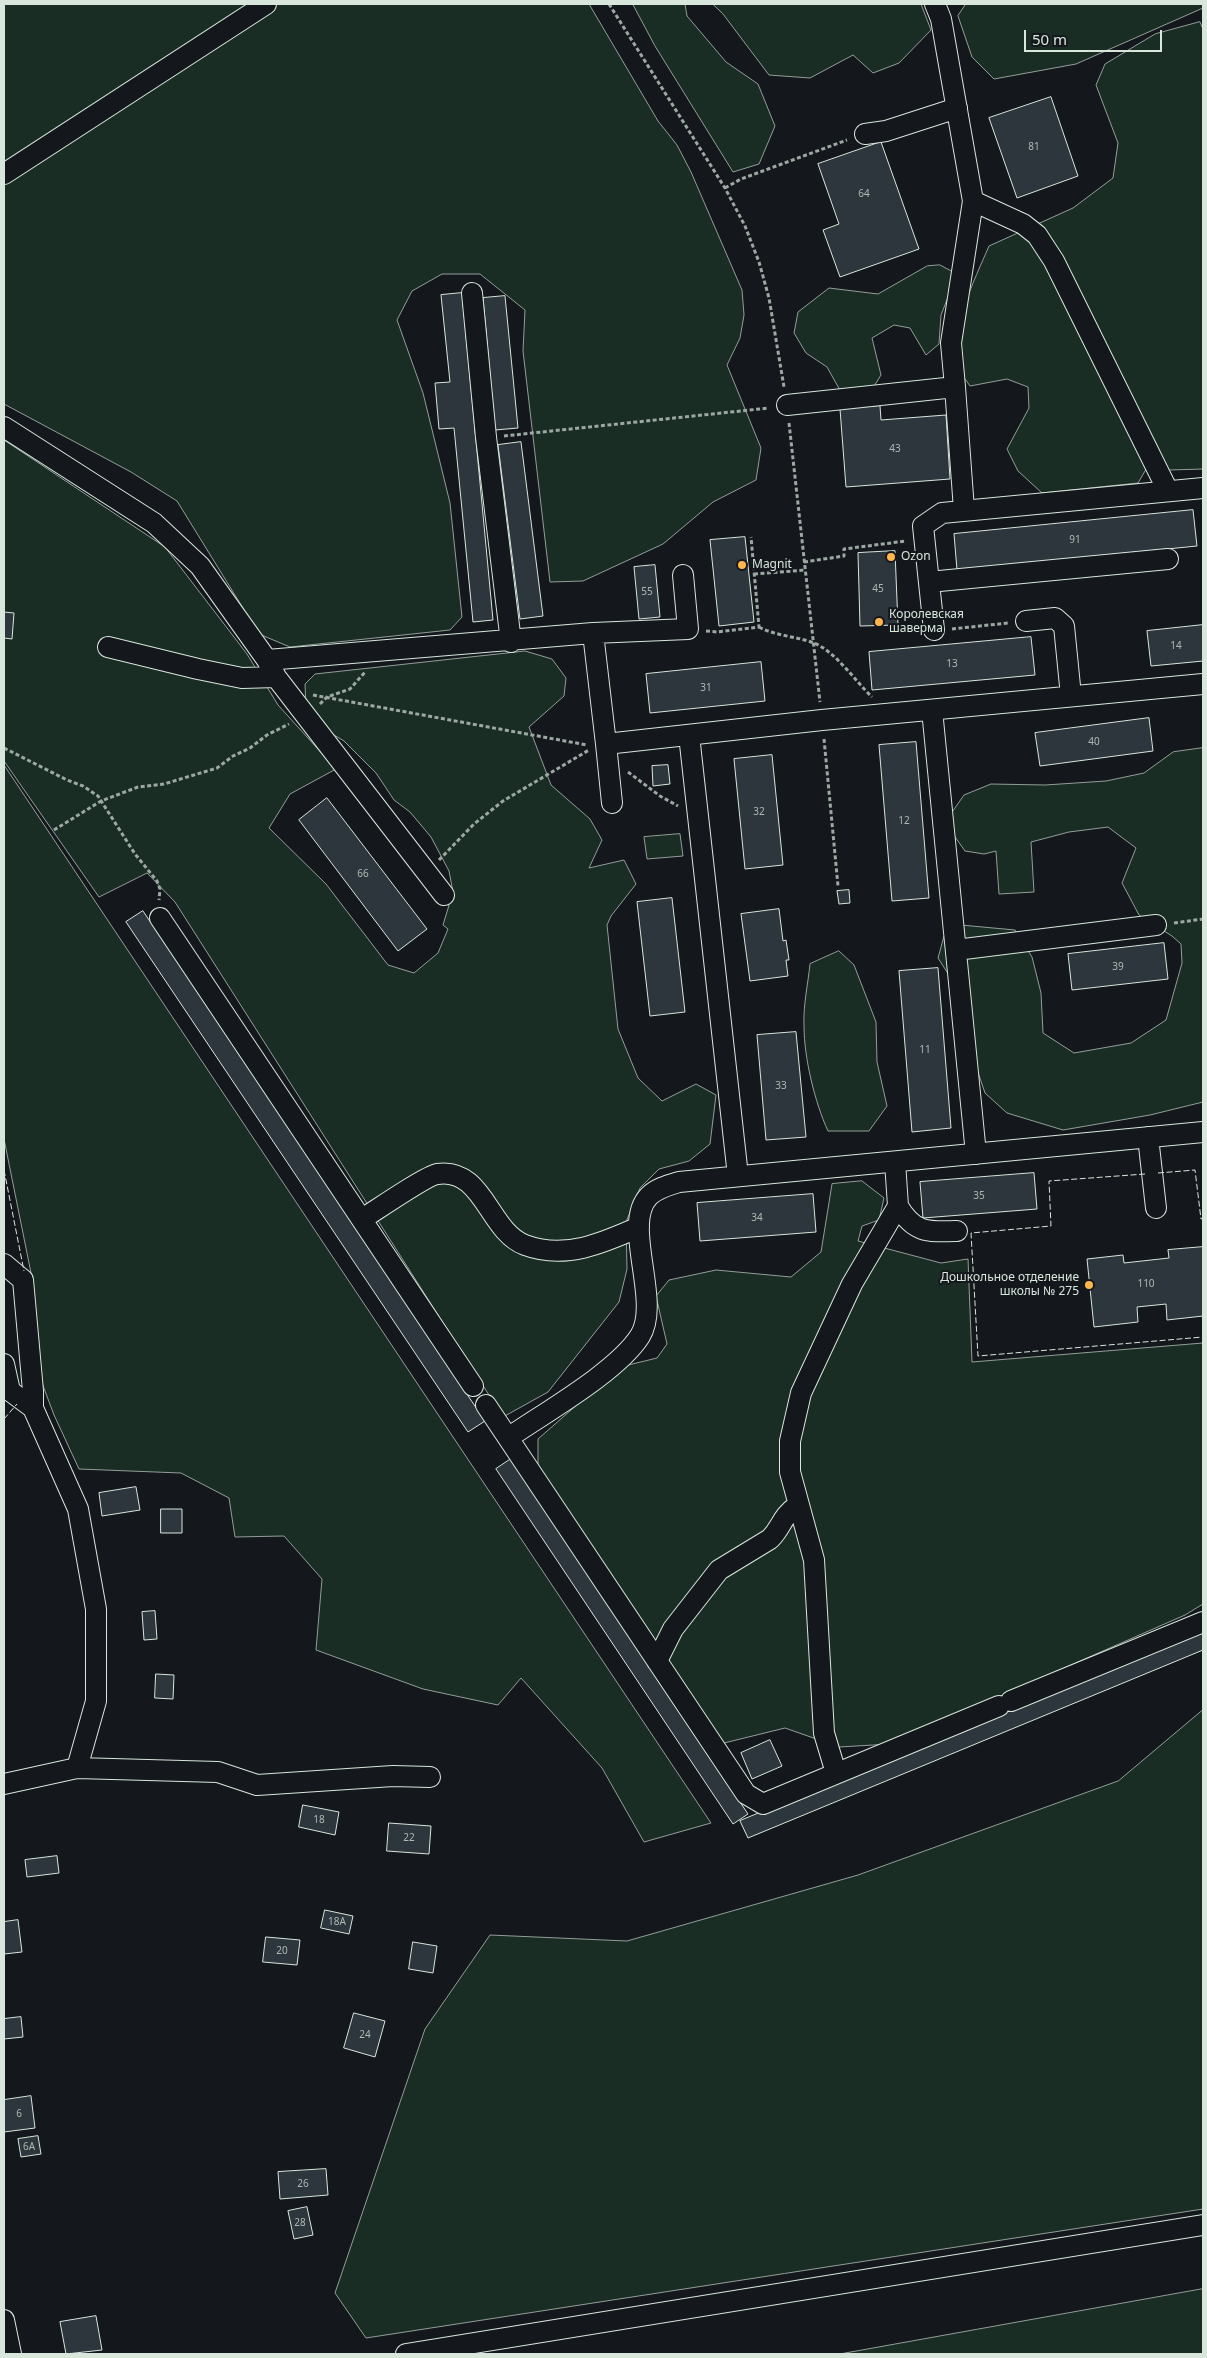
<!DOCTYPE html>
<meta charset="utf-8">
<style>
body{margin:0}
#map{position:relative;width:1207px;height:2358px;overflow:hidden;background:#14181c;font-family:"Noto Sans",sans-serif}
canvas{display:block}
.frame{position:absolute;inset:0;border:5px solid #d8e6dc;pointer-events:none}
.scale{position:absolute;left:1024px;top:30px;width:138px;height:22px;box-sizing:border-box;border:2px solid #d8e6dc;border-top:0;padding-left:6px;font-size:15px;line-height:18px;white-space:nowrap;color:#d8e6dc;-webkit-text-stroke:4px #14181c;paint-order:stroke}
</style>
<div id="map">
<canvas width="1207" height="2358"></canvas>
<div class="frame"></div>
<div class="scale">50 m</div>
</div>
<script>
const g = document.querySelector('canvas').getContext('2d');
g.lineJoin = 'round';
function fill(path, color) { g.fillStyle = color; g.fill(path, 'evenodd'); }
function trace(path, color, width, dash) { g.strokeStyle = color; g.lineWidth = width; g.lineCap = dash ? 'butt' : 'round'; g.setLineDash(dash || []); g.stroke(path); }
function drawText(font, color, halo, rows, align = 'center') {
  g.font = font + ' "Noto Sans",sans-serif'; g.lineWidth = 4; g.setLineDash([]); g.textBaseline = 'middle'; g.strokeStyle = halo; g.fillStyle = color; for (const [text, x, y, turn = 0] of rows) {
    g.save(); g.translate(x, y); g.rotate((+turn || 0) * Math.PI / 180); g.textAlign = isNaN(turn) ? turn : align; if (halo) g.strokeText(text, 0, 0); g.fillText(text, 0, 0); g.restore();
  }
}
const green = new Path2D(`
 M4,4H589L658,121L677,145L691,172L742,290L744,315L740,338L727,365L761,448L756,480L713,502L663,544L583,581L550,582L523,351L525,310L480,274H442L412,291L397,320L423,393L450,503L462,617L450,630L290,647L259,634L177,501L131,472L4,404Z
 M633,4H685L687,16L726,62L758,84L775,126L759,164L733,172L655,46Z
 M713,4H921L931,30L899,63L873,73L853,55L810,78L769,75L723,14Z
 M966,4H1203V8L1076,64L994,79L972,57L958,16Z
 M1200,22L1203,29V469L1169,470L1152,459L1138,483L1042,493L1018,471L1007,449L1029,408L1028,387L1007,379L970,386C967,381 961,375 959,369C949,330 974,281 989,246L1073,208L1113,178L1118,143L1096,85L1105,64L1155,34Z
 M940,265L957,274L941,315L939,344L926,355L910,328L894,325L872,338L881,375L871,391L841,392L827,367L806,353L794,333L798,312L829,288L878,294L927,266Z
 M4,440L165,547L247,654L278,705L336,769L290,794L269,828L326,884L388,965L414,973L438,953L448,929L443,925L453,892L449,871L431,837L410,812L394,800L376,773L344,741L324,729L306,707L305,684L315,674L525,651L552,659L566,678L564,696L529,727L551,785L590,819L602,840L589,868L624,860L636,884L611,916L607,925L618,1029L638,1078L662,1101L696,1084L716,1095L710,1144L689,1161L659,1169L640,1188L626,1222L627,1269L619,1302L548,1392L503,1417L175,902L147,873L99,897L4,761Z
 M1203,748V1102L1150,1115L1063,1130L1007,1113L985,1093L967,1040L956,986L938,958L944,936L961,925L1015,930L1032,957L1041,993L1043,1033L1074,1053L1131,1043L1166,1020L1182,963L1181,944L1172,936L1139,915L1122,883L1136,848L1108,827L1069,832L1031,842L1034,892L999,894L996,851L984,854L965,851L953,834L950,815L964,795L991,784L1045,785L1106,781L1144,773L1173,752Z
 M4,765L711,1823L644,1842L602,1768L521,1678L498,1705L423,1689L316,1650L322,1579L284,1536L235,1537L229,1498L181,1473L79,1469L54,1415L42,1383L32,1278L4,1139Z
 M680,834L683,856L647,859L644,837Z
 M839,951L854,965L876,1022L877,1062L887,1106L869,1131H828C815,1103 804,1058 804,1026C803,1006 808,984 810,964Z
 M862,1181L884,1198L879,1220L862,1226L858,1241L941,1263L968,1259L972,1362L1203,1343V1604L1185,1615L891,1744L839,1747L785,1728L720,1744L538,1472V1439L620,1367L657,1358L667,1344L656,1296L669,1280L716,1270L791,1277L821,1252L832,1184Z
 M1203,1710V2209L366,2338L335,2293L425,2029L490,1935L627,1941L858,1875L1118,1781Z
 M1203,2289V2354H840Z`);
const building = new Path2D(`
 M1051,97L1078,176L1017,198L989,118Z
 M881,142L919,249L840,277L823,230L839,224L818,164Z
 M462,293L493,620L473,622L454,428L439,429L435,383L450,382L441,295Z
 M505,296L518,428L495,430L483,298Z
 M880,406L881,420L946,415L950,479L846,487L840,409Z
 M521,442L543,616L520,619L498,445Z
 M1193,510L1197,546L957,570L954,534Z
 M745,537L754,622L719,626L710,540Z
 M895,551L898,625L860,626L858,553Z
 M655,565L660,617L639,619L634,567Z
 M4,612L14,613L12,639L4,638Z
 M1203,625V661L1151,666L1147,631Z
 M1031,637L1035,675L872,690L869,652Z
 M761,662L765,701L650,713L646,674Z
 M1149,718L1153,751L1040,766L1035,733Z
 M916,742L929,898L892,901L879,745Z
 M772,755L783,865L745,869L734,759Z
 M668,765L670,784L653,786L652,766Z
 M327,798L427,929L398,951L299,820Z
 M849,890L850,903L839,904L837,891Z
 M672,898L685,1012L650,1016L637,902Z
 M779,909L783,941L786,940L789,960H786L788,976L750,981L741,914Z
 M143,911L485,1421L468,1432L126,922Z
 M1164,943L1168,979L1072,990L1068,954Z
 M938,968L951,1128L912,1132L899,971Z
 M796,1032L806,1137L766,1140L757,1035Z
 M1034,1173L1037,1209L923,1218L920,1182Z
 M813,1194L816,1232L700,1241L697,1203Z
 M1203,1247V1316L1167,1320L1166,1304L1137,1307L1138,1322L1094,1327L1087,1259L1123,1255L1124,1263L1169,1258L1168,1250Z
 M511,1459L748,1814L733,1824L496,1469Z
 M136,1487L140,1510L102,1516L99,1493Z
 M161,1509H182V1533H161Z
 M155,1611L157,1639L144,1640L142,1612Z
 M1203,1630V1650L748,1838L740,1821Z
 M156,1674L174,1675L173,1699L155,1698Z
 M770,1740L782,1766L752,1779L741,1753Z
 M303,1805L339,1812L335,1835L299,1827Z
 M389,1823L431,1826L429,1854L387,1851Z
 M57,1856L59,1873L27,1877L25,1860Z
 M325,1910L353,1916L349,1934L321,1928Z
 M18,1920L22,1952L4,1954V1922Z
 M266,1937L300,1940L297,1965L263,1962Z
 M413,1942L437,1946L433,1973L409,1969Z
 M354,2013L385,2021L375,2057L344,2048Z
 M21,2017L23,2037L4,2039V2019Z
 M31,2096L35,2128L4,2132V2100Z
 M38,2136L41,2154L21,2157L18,2139Z
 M326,2169L328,2195L280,2199L278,2172Z
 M307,2207L313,2235L294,2239L288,2211Z
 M96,2316L102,2350L66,2354L60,2322Z`);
const path = new Path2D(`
 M609,4L725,188L745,226L759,262L769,298L784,387
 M725,188L741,179L847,140
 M789,423L820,702
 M504,436L769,408
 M804,562L844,556V549L906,541
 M754,574L805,570
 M759,627C776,636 794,636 811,642C834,649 855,681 872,697
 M952,629L1008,623
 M706,631L717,632L759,627L751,537
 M313,695L587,745
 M320,704L327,697L350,689L366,671
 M824,739L838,886
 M4,748L67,780L83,786L98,796L135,854L157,881L160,889L159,900
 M628,772L660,796L678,806
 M54,830L101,801L138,787L164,784L217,768L233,756L250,748L267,735L289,724
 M439,860L474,824L503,801L589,750
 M1174,923L1203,919`);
const minor = new Path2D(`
 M865,134L886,131L957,108
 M4,174L266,4
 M973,201L1023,224L1037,235L1054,261L1168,491
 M472,293L486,437L511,642
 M955,387L964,510
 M787,405L955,387L951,343L973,201L941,19L935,4
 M4,427L154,523L200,566L267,660L593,633L606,744L822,720L1203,684
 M929,582L1168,559
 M1026,621L1055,618L1064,626L1071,696
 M934,630L923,526L942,513L1203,488
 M593,633L688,629L683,575
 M108,647L198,669L242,678L276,677
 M267,660L276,677L444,895
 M932,710L976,1154
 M689,735L738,1176
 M606,744L612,803
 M160,918L473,1386
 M956,950L1156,925
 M1148,1137L1156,1208
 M898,1206C914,1233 927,1232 957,1231
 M362,1219C375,1211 426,1176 437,1174C484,1167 488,1231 525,1245C565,1260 603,1243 639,1227
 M4,1264L23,1280L33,1391V1408
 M4,1364L10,1391L33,1408L78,1509L96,1609V1701L77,1768
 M486,1405L746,1794L763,1804L999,1706
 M508,1438C544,1413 617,1372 640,1336C662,1301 621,1224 649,1196C657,1188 669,1185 679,1182L1203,1132
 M657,1661L673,1629L719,1570L770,1539C783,1526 780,1518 798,1505
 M1011,1701L1203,1622
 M836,1773L824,1733L814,1560L790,1472V1441L801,1393L852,1284L898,1206L895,1162
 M4,1784L77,1768L218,1772L257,1785L393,1776L430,1777
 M4,2320L11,2354
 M406,2354L1203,2225`);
const fence = new Path2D(`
 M4,1170L24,1271
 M1158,1173L1195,1170L1201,1219L1203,1218
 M1145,1174L1049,1181L1051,1226L971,1233L978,1356L1203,1337
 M4,1419L17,1404`);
const markers = [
 [891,557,5,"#ffb74d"],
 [742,565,5,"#ffb74d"],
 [879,622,5,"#ffb74d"],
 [1089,1285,5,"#ffb74d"]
];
const numberNames = [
 ["81",1034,147],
 ["64",864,194],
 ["43",895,449],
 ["91",1075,540],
 ["45",878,589],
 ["55",647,592],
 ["14",1176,646],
 ["13",952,664],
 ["31",706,688],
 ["40",1094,742],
 ["32",759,812],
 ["12",904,821],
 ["66",363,874],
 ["39",1118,967],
 ["11",925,1050],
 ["33",781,1086],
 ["35",979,1196],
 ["34",757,1218],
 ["110",1146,1284],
 ["18",319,1820],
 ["22",409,1838],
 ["18А",337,1922],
 ["20",282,1951],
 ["24",365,2035],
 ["6",19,2114],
 ["6А",29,2147],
 ["26",303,2184],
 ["28",300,2223]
];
const poiNames = [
 ["Ozon",901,557],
 ["Magnit",752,565],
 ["Королевская",889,615],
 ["шаверма",889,629],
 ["Дошкольное отделение",1079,1278,"right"],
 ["школы № 275",1079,1292,"right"]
];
fill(green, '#1a2d24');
trace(green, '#939e99', 1);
fill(building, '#2c363c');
trace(building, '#d8e6dc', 1);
trace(minor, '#d8e6dc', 22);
trace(path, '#9da8a2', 3, [4, 2.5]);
trace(minor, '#14181c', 20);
trace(fence, '#d8e6dc', 1, [6, 2.5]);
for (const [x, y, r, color] of markers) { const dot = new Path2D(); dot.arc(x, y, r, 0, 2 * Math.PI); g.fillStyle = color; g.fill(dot); trace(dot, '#14181c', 2); }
drawText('10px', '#adbab4', null, numberNames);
drawText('12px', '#d8e6dc', '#14181c', poiNames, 'left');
</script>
